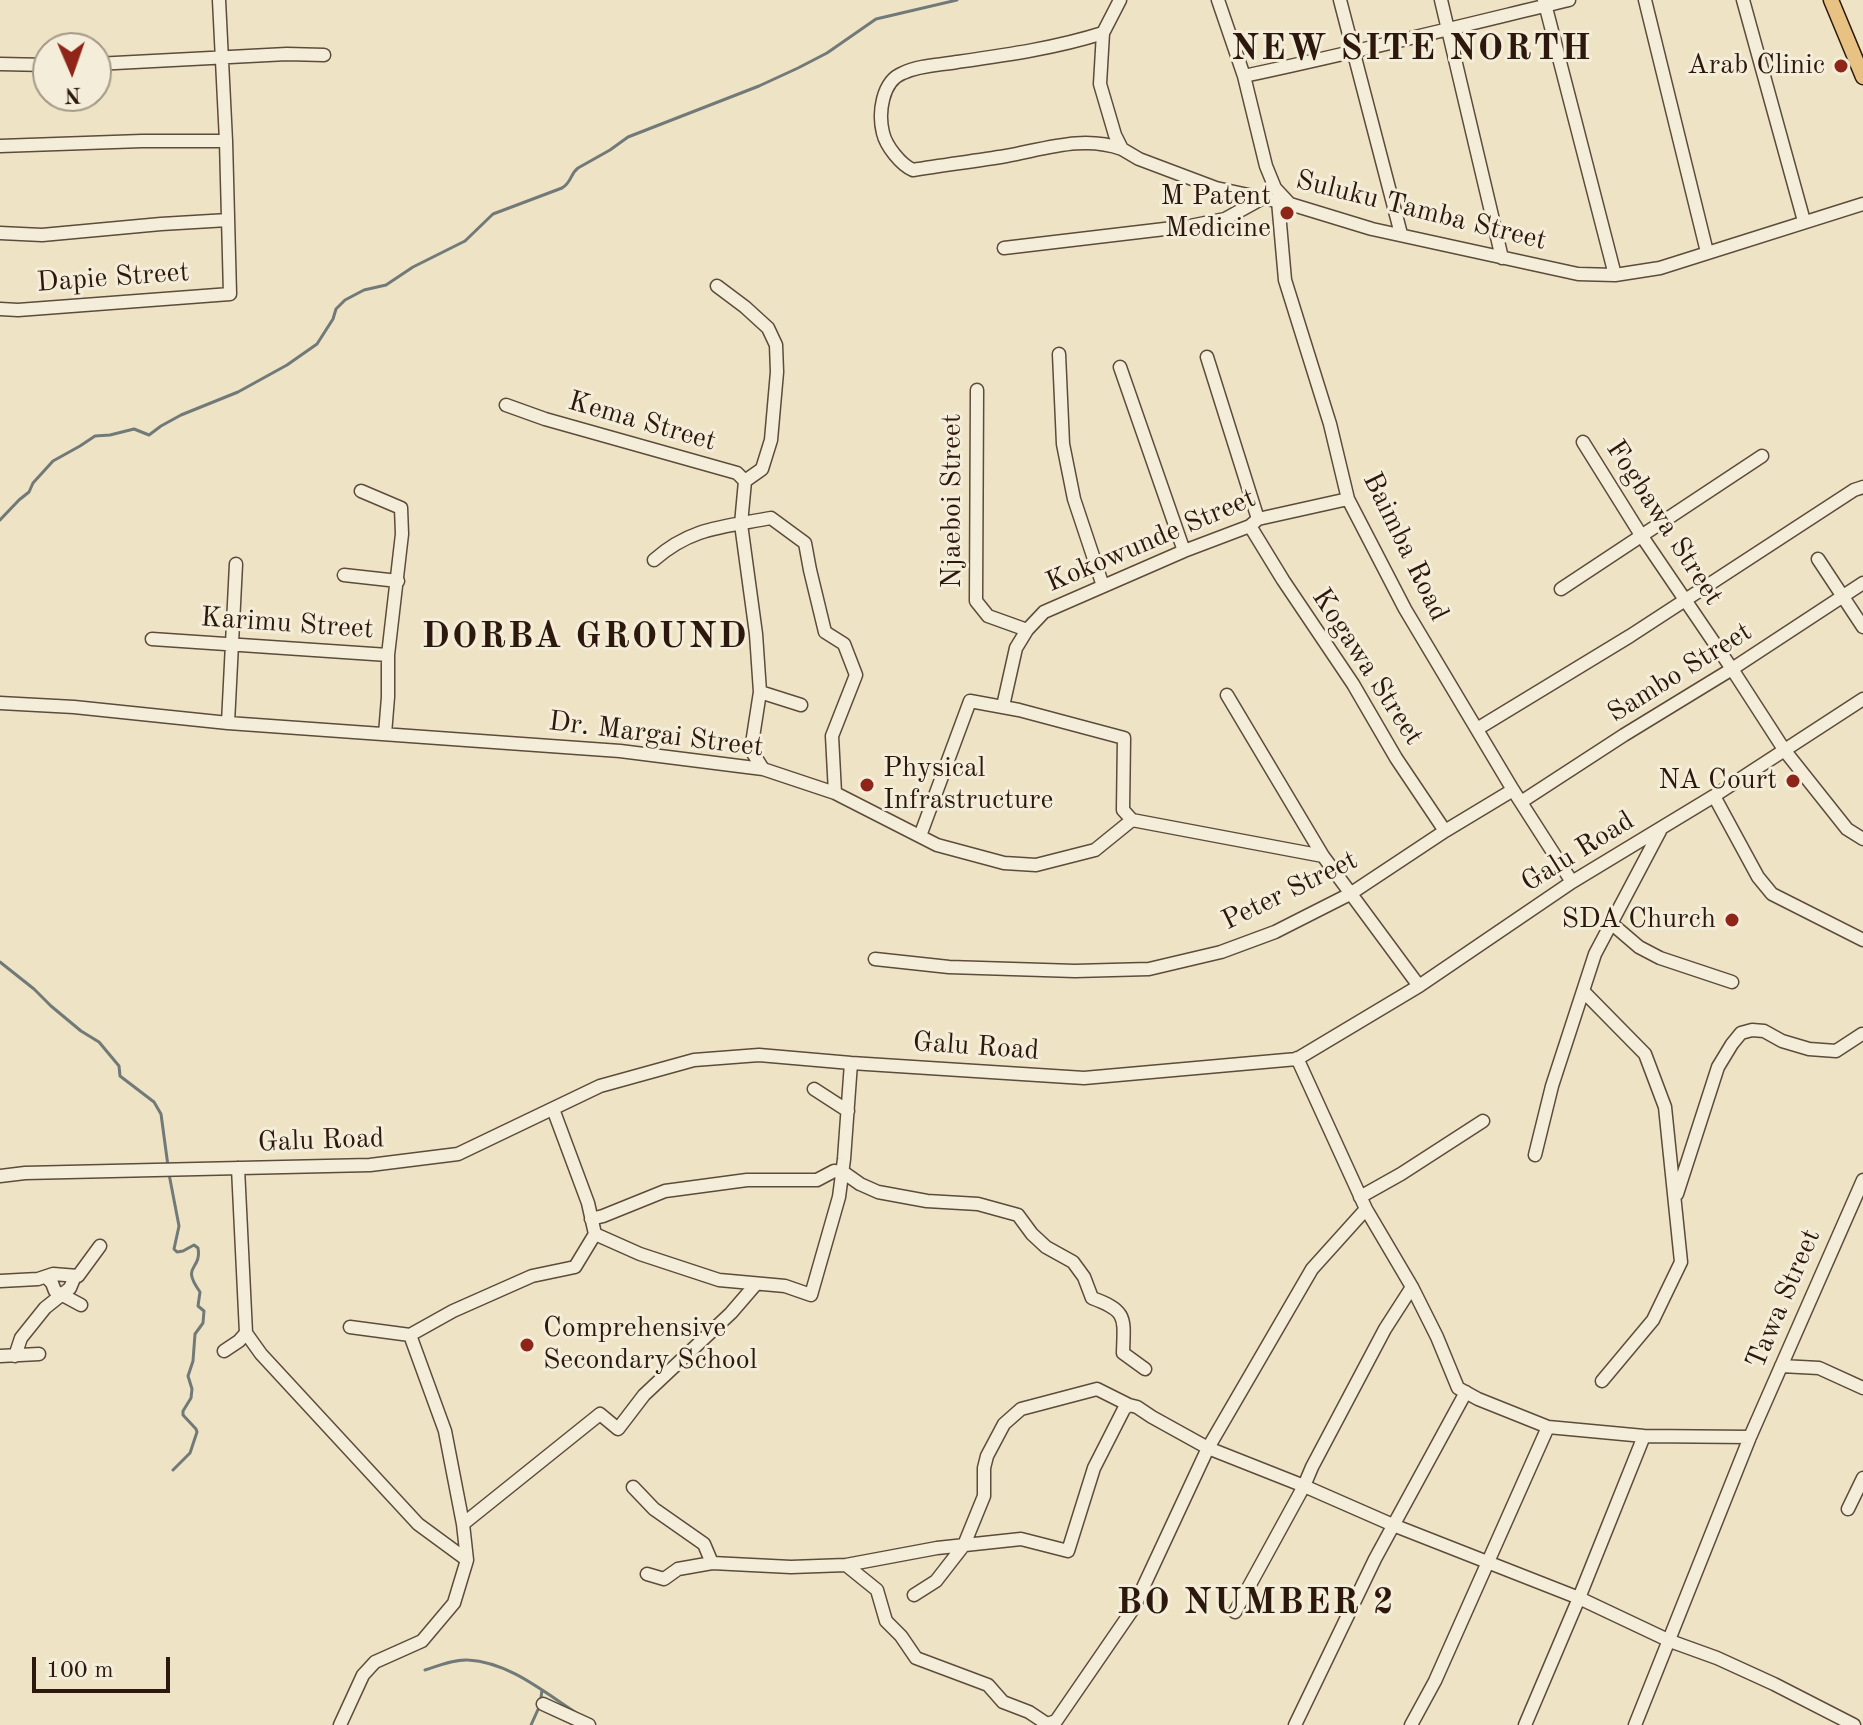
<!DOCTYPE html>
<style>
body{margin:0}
#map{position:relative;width:1863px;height:1725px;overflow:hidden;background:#eee4c5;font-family:"Old Standard TT",serif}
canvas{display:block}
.north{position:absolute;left:32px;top:32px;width:80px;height:80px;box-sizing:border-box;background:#f4edd9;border:2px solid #a49887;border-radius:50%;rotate:178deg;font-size:22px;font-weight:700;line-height:32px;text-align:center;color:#2d180d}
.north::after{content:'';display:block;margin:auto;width:28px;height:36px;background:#8f2418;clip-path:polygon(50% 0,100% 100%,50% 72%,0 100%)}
.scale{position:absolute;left:32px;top:1657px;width:138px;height:36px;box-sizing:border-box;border:4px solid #2d180d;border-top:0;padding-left:10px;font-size:24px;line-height:28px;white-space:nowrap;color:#2d180d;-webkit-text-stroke:6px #f4edd9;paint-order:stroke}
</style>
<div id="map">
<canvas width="1863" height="1725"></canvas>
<div class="north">N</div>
<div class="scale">100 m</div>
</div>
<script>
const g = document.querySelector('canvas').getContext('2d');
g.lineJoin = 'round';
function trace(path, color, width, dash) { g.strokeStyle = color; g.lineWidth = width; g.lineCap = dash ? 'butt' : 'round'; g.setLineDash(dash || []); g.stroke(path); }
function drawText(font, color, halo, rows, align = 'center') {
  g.font = font + ' "Old Standard TT",serif'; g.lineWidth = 6; g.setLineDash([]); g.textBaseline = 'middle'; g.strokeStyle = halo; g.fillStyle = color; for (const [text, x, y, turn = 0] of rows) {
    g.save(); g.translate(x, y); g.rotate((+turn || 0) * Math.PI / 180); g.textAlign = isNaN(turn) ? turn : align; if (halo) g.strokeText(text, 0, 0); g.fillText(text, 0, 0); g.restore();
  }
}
const stream = new Path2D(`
 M0,520L19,500L29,492L33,483L53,461L80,446L95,436L110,435L134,429L149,435L161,426L181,415L238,392L287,365L317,344L333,319L336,309L345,300L364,290L386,285L413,267L465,241L493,214L562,188C572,182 570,174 578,168L610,150L628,137L759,86L798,68L827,53L876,19L957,0
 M0,962L34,989L51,1006L81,1031L99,1042L119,1066L120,1076L154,1102L161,1114L168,1166
 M169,1174L179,1226L174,1249L177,1252L183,1251L194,1245L198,1248C202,1271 180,1264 200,1292L198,1306L204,1311L203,1323L195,1334L193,1361L188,1376L192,1389L191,1398L183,1411V1415L196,1429L197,1432L190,1453L173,1470
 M425,1670C438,1666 454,1659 468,1660C509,1662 545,1693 578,1714
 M531,1725L540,1705L542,1690`);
const minor = new Path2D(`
 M1120,0L1103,33L1100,84L1115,135L1122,149L1139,159L1216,188L1290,204L1372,229L1578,274L1615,275L1660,268L1863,204
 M1218,0L1244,76L1266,166L1275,188L1289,203
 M1340,0L1401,234
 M1441,0L1502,258
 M1544,0L1615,275
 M1645,0L1707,252
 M1743,0L1804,221
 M1103,33C1056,48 1006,55 957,62C940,65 920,65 903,73C882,81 878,113 883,133C886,146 901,165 913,170C944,165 975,161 1006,156C1045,149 1083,135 1122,149
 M0,64L48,65
 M96,64L287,54L324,55
 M1244,76C1353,53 1461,26 1569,0
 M0,146L142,141H226
 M1278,201L1285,280L1330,424L1348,499L1405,609L1513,790L1572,882
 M0,233L42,235L161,224L228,220
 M1004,248L1190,226L1225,219L1263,198
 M717,286L745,307L768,328L776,345L777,372L771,440L762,469L745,481
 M0,309L18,310L230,294L226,141L219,0
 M1059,354L1063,444L1074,499L1103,586
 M1207,357L1258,519
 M1120,367L1184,551
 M977,390L976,601L988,616L1027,630
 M506,405L545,419L737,473L745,481L741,524L756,634L760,692L801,705
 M1583,442L1641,535L1732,669L1785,751L1847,829L1863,839
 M361,491L401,508L402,534L388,655
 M1250,526L1283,580L1353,684L1396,758L1445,831
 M1818,559L1863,627
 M654,560C691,527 724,527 771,518L805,543L810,570L825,632L844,644L856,675L832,736L835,793
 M344,575L398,581
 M1561,589L1762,456
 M152,639L388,655V697L385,734
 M760,692L751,750L763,769
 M1227,695L1323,856L1419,986
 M0,703L74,707L228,723L620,751L763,769L835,793L937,845L1004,863L1036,865L1095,850L1132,820L1323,856
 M1003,706L1016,648L1027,630L1044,612L1184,551L1250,526L1258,519L1348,499
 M228,723L236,564
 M1477,729L1630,636L1854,490L1863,487
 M1714,796L1758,877L1772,894L1863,940
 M1521,802L1624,735L1732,669L1863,583
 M920,836L970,701L1019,710L1124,738L1123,810L1132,820
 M1611,923L1639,947L1660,958L1732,982
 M875,959L949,967L1075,971L1149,969L1221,952L1275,932L1350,894L1445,831L1513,790
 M1583,991L1645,1054L1665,1107L1681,1262L1653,1320L1602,1381
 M1297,1058L1366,1209L1412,1287L1437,1337L1458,1388L1478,1399L1548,1427L1644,1436L1750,1437
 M814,1089L848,1111
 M1535,1155L1552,1086L1595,954L1660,831
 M238,1168L246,1333L261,1354L418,1524L467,1560
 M0,1176L25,1173L370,1165L458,1154L600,1086L694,1060L759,1055L851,1063L1084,1078L1297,1059L1419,986L1572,882L1714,796L1863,699
 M1677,1194L1718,1067L1732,1044L1741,1033L1752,1030L1764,1031L1782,1041L1809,1049L1836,1051L1862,1034
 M1360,1197L1401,1174L1483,1121
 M1366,1209L1312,1269L1208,1448L1304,1486L1393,1525L1579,1598L1670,1641L1717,1658L1774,1684L1854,1725
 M591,1219L603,1216L665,1191L747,1180H817L834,1171L843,1172L860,1184L878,1192L927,1201L978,1204L1018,1215L1032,1234L1046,1247L1073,1262L1084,1277L1092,1298C1128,1311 1124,1318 1123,1353L1145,1369
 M595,1234L640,1254L719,1280L785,1286L811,1295L839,1197L844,1159L851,1063
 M46,1277L52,1283L55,1291L81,1305
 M0,1281L38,1279L53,1274L78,1276L100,1246
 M350,1327L410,1335
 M410,1335L453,1311L532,1276L575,1267L595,1234L588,1203L553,1109
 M224,1351L239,1341L246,1333
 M0,1356L39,1354
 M15,1356L21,1338L45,1308L70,1288L75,1276
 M1781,1366L1819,1368L1863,1388
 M633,1487L654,1509L704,1544L712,1563L791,1567L846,1565L937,1548L1021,1539L1068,1551L1094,1468L1124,1409L1129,1405L1137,1407L1152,1417L1208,1448L1133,1609L1056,1721L1047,1724
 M1848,1509L1863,1478
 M463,1524L600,1414L618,1429L644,1395L731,1313L756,1284
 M846,1565L877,1590L886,1621L901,1636L916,1658L988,1685L1003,1702L1029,1712L1047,1724
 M647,1574L664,1579L678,1569L712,1563
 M914,1595L936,1581L964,1545L984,1496V1468L987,1456L1004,1424L1021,1409L1097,1389L1129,1405
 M1235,1612L1304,1486L1312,1467L1385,1329L1412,1287
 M543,1704L589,1725
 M340,1725L363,1675L375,1662L422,1641L454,1603L467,1560L463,1524L445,1431L410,1335
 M1295,1725L1375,1559L1466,1392
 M1411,1725L1435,1681L1548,1427
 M1525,1725L1579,1598L1644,1436
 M1635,1725L1750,1437L1863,1180`);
const major = new Path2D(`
 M1831,0L1863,77`);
const markers = [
 [1841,66,8,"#8f2418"],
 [1287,213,8,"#8f2418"],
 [1793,781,8,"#8f2418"],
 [867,785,8,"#8f2418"],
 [1732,920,8,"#8f2418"],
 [527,1345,8,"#8f2418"]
];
const poiNames = [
 ["Arab Clinic",1825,66],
 ["M Patent",1271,197],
 ["Medicine",1271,229],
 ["Physical",883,769,"left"],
 ["Infrastructure",883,801,"left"],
 ["NA Court",1777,781],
 ["SDA Church",1716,920],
 ["Comprehensive",543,1329,"left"],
 ["Secondary School",543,1361,"left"]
];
const streetNames = [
 ["Suluku Tamba Street",1421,211,14],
 ["Dapie Street",113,278,-4],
 ["Kema Street",642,422,16],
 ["Njaeboi Street",953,501,-90],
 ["Fogbawa Street",1664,523,57],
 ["Kokowunde Street",1151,541,-23],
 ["Baimba Road",1405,547,64],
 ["Karimu Street",287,624,4],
 ["Kogawa Street",1367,667,57],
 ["Sambo Street",1680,673,-32],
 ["Dr. Margai Street",656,735,7],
 ["Galu Road",1578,852,-32],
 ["Peter Street",1290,891,-26],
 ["Galu Road",976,1047,4],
 ["Galu Road",321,1141,-2],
 ["Tawa Street",1784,1299,-67]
];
const districtNames = [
 ["NEW SITE NORTH",1412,50],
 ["DORBA GROUND",585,638],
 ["BO NUMBER 2",1256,1604]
];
trace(stream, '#717a78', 3);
trace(minor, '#5d4b3b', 15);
trace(major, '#2d180d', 17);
trace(minor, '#f4edd9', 12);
trace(major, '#e7c282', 14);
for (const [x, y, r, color] of markers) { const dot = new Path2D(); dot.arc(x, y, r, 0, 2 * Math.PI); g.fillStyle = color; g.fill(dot); trace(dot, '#f4edd9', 3); }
drawText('28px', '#2d180d', '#f4edd9', poiNames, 'right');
drawText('28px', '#2d180d', '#f4edd9', streetNames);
g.letterSpacing = '2px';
drawText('bold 36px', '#2d180d', '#f4edd9', districtNames);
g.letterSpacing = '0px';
</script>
